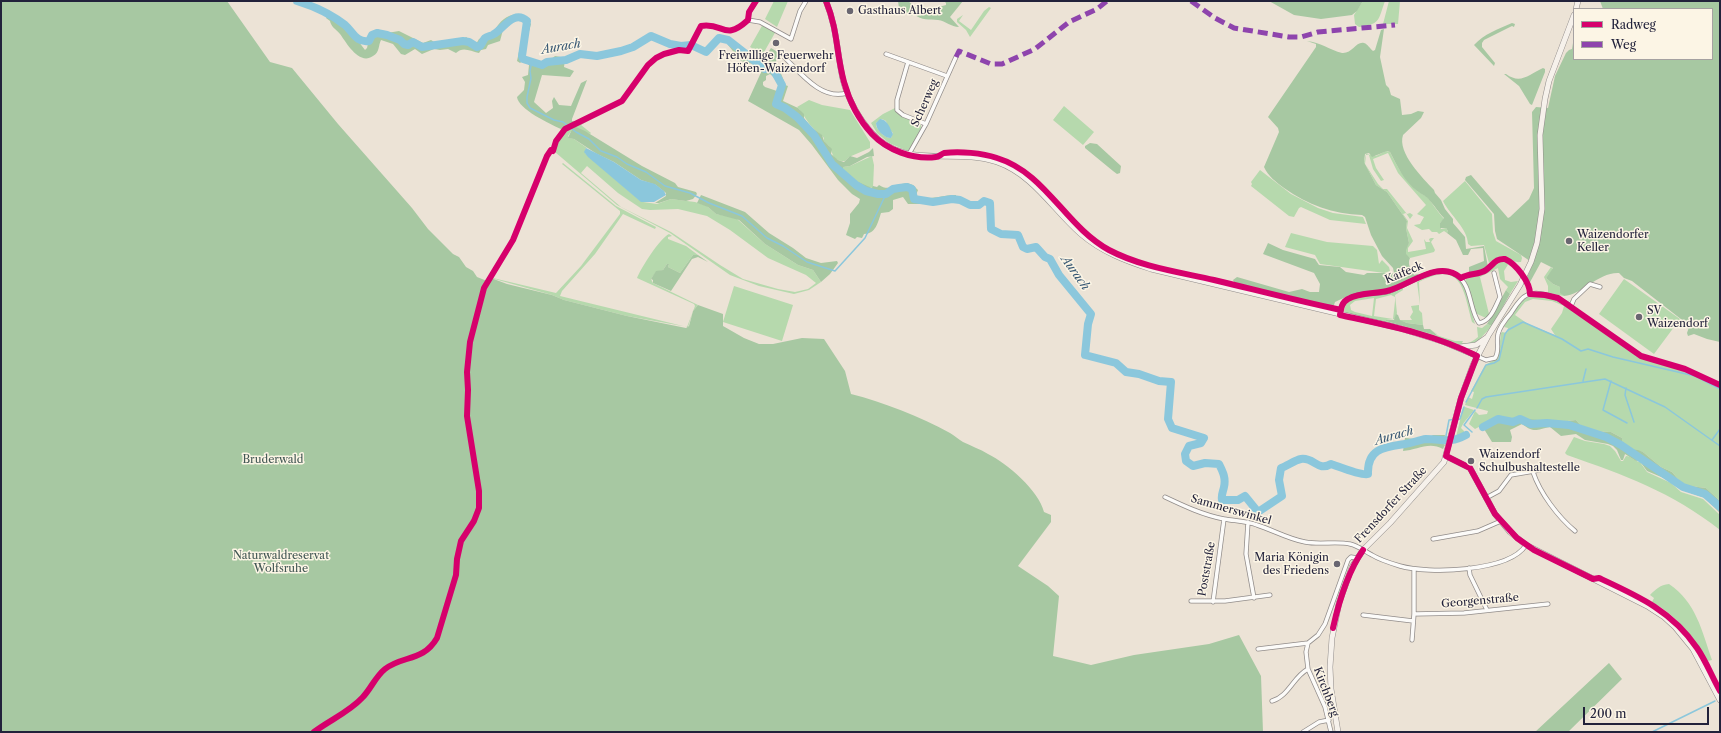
<!DOCTYPE html>
<meta charset="utf-8">
<style>
body{margin:0}
#map{position:relative;width:1721px;height:733px;overflow:hidden;background:#ece3d6;font-family:"Libre Caslon Text",serif}
canvas{display:block}
.frame{position:absolute;inset:0;border:2px solid #22223b;pointer-events:none}
.legend{position:absolute;left:1573px;top:8px;width:140px;height:52px;box-sizing:border-box;background:#fcf5e5;border:1px solid #a5a1a1;margin:0;padding:5px 7px;list-style:none;font-size:12px;color:#22223b}
.legend li{display:flex;align-items:center;gap:8px;height:20px}
.legend b{width:20px;border:1px solid #a5a1a1}
.scale{position:absolute;left:1583px;top:707px;width:126px;height:18px;box-sizing:border-box;border:2px solid #22223b;border-top:0;padding-left:5px;font-size:12px;line-height:14px;white-space:nowrap;color:#22223b;-webkit-text-stroke:3px #fcf5e5;paint-order:stroke}
</style>
<div id="map">
<canvas width="1721" height="733"></canvas>
<div class="frame"></div>
<ul class="legend">
<li><b style="height:5px;background:#d6006c"></b>Radweg</li>
<li><b style="height:5px;background:#8e44ad"></b>Weg</li>
</ul>
<div class="scale">200 m</div>
</div>
<script>
const g = document.querySelector('canvas').getContext('2d');
g.lineJoin = 'round';
function fill(path, color) { g.fillStyle = color; g.fill(path, 'evenodd'); }
function trace(path, color, width, dash) { g.strokeStyle = color; g.lineWidth = width; g.lineCap = dash ? 'butt' : 'round'; g.setLineDash(dash || []); g.stroke(path); }
function drawText(font, color, halo, rows, align = 'center') {
  g.font = font + ' "Libre Caslon Text",serif'; g.lineWidth = 3; g.setLineDash([]); g.textBaseline = 'middle'; g.strokeStyle = halo; g.fillStyle = color; for (const [text, x, y, turn = 0] of rows) {
    g.save(); g.translate(x, y); g.rotate((+turn || 0) * Math.PI / 180); g.textAlign = isNaN(turn) ? turn : align; if (halo) g.strokeText(text, 0, 0); g.fillText(text, 0, 0); g.restore();
  }
}
const green = new Path2D(`
 M774,1H788L777,27L765,19Z
 M1363,1H1385C1378,20 1381,24 1359,27L1355,24L1354,15Z
 M1389,1H1400L1398,24H1383Z
 M989,7L991,8L970,37L966,30L957,22V19L963,15L959,21L971,30L984,11Z
 M763,24L776,31L763,54L750,47Z
 M809,100L822,105L850,110L870,142V148L849,157L845,161C831,161 834,154 829,146C827,144 825,143 824,141V138C820,133 815,131 811,126C806,120 803,113 797,107Z
 M1064,106L1094,132L1083,145L1053,120Z
 M895,108L921,125C922,134 913,144 908,151L889,143L877,133L871,123L883,114ZM882,119L886,121L888,128L893,133L891,138C884,138 879,131 876,126V123Z
 M590,117L591,119L581,125L591,133L590,134L574,127L568,136L569,138L574,139L587,148H586L585,153L637,198L643,202L657,204L671,199L695,202L707,206L716,214L736,218L765,244L798,265L813,270L821,282L809,290L794,294L759,286L730,275L670,233L617,205L555,152C553,134 577,123 590,117ZM587,166L618,193L642,209L650,210L678,209L707,216L730,230L768,258L806,275L816,283L808,289L795,292L778,289L743,279L720,265L671,232L621,207L581,173Z
 M1386,151L1390,152C1397,167 1405,179 1416,190C1421,194 1428,196 1431,202C1435,208 1439,213 1444,219L1440,223L1441,229L1446,228L1448,231L1447,233L1444,231L1439,234L1437,232H1432L1429,229L1422,230L1415,226L1414,225L1420,224L1424,217L1417,214L1426,205L1398,173L1388,153L1373,159L1376,168L1384,180L1381,181L1373,169L1369,155H1366L1365,164L1378,184L1383,189H1387L1407,214L1410,213L1413,215L1410,219L1406,213L1403,214L1408,221L1407,228L1413,241L1408,248V252L1426,249L1424,239L1426,242H1430L1429,239L1431,238H1434L1431,242L1435,250L1434,252L1410,258L1406,255L1405,250L1409,243L1406,228L1407,221L1387,192L1376,185L1364,162L1366,154L1376,156Z
 M549,153L550,155L542,171L516,239L493,278L556,293L581,266L620,214V211L562,164L563,163L616,206L656,227L655,229L623,214L595,254L562,291L560,296L687,327L695,306L694,304L637,278C641,268 660,238 669,234L672,236L668,237V239L686,246L698,255H693L680,273L668,267L669,264H667L663,270L656,272L651,279L653,283L698,305L693,311L688,327L627,316L564,300L552,295L491,278L516,237Z
 M872,156L874,165L873,188C860,186 852,178 843,170V167L850,166Z
 M1260,170L1291,194L1318,208L1333,213L1363,217L1366,224L1330,220L1301,207L1299,208L1294,217L1289,216L1251,186L1252,184L1251,182Z
 M1465,181L1492,214L1493,232L1496,241L1521,255L1522,258L1521,262C1507,264 1509,247 1489,263L1484,245L1471,246L1468,244C1468,229 1450,215 1443,201Z
 M1291,233L1327,242L1373,246L1377,250L1379,264L1382,260L1389,267L1390,271L1384,273L1320,264L1315,255L1285,247Z
 M1503,260L1509,263L1504,271L1505,280L1511,282L1518,281L1510,294L1506,290L1508,287L1500,279L1498,268L1480,277L1489,314L1486,318L1475,313L1466,282V276L1487,271L1497,262Z
 M1551,267L1553,269L1546,278L1553,284L1560,287V292L1564,296L1548,293V286L1544,277Z
 M1447,273C1455,275 1459,278 1464,286L1475,324L1472,322C1463,289 1462,260 1419,282L1420,305L1417,282L1431,275Z
 M1624,279L1680,319L1654,354L1599,314Z
 M734,286L793,305L782,341L723,322Z
 M1403,288V290L1395,295L1397,313L1395,319L1386,320V321L1438,336L1437,334L1430,329L1439,336L1455,341H1463L1462,343C1469,344 1473,341 1478,337L1477,327L1482,328L1487,324L1492,326L1476,343L1465,346L1345,313L1344,310L1347,302C1361,290 1386,299 1403,288ZM1391,295L1395,297V301L1393,319L1374,316L1376,299ZM1374,298L1372,316L1355,312L1351,310L1350,305L1355,301Z
 M1535,295L1557,299L1564,303L1642,357L1690,372L1715,383L1713,386L1720,389V501L1706,488L1683,485L1672,472L1661,467L1643,452L1627,449L1622,444V438L1611,432L1589,431L1582,427L1576,420L1559,422L1497,418H1492V420L1475,429L1469,424L1475,411L1479,415L1487,414L1488,411L1465,405L1468,397L1472,399L1474,392L1471,391L1485,365L1498,358L1501,333L1502,332L1507,333L1508,328L1504,327L1506,323C1513,313 1521,297 1535,295ZM1533,299L1552,301L1564,306L1562,313L1551,329L1555,335L1528,324L1515,315L1525,302Z
 M1419,305V310L1422,313L1423,325L1407,323L1399,320H1412L1410,317L1413,312L1411,306Z
 M1465,407L1474,410C1470,416 1464,421 1461,428L1464,431V433L1456,437L1463,408Z
 M1574,437L1585,441L1604,444L1610,446L1615,451L1621,461H1623L1626,456C1631,456 1634,461 1640,462L1647,472L1671,483L1681,492L1703,499L1720,515V530C1672,492 1624,475 1567,455L1565,453Z
 M1669,584C1696,602 1702,631 1712,660L1707,661C1693,636 1677,616 1652,602L1654,598L1650,595C1656,589 1660,585 1669,584Z`);
const forest = new Path2D(`
 M1,1H227L270,62L292,68L338,124L412,208L428,229L453,254L459,257L466,267L473,271L477,277L487,281L491,278L507,284L552,295L564,300L627,316L686,328L689,326L693,311L698,305L723,314V326L744,338L759,344H773L802,338L824,339L845,371L851,394C883,402 921,417 950,433C955,436 958,439 963,442C971,446 980,449 988,454C1007,463 1039,491 1044,512L1051,515V522L1018,566L1048,586L1059,596L1053,656L1091,665L1134,655L1209,644L1239,635L1261,676L1263,732H1Z
 M898,1H908L915,7L928,10L946,5V3L944,1H963L950,17L959,27C951,27 946,21 938,20C929,19 922,21 914,14L912,16L899,8Z
 M1269,1H1363L1357,11L1352,15L1321,19L1294,15Z
 M1600,1H1720V342L1707,339L1694,334L1688,336L1687,333L1689,327L1686,323L1632,281L1624,278L1619,273C1598,272 1582,295 1564,296L1560,293V287L1553,284L1546,278L1553,268L1541,262L1529,284L1527,278L1533,263L1497,239L1495,231L1494,214L1465,180L1466,177L1471,175L1508,218L1510,217L1529,199L1534,188L1532,112L1536,107L1548,108L1555,76L1566,53L1569,50L1572,49L1573,43H1574V59H1712V9H1603Z
 M330,12L346,25L365,50L367,48L369,39L377,29L387,33L399,31L423,43L431,40C440,47 448,41 458,44L466,37L476,44L479,39L495,30C500,20 511,11 524,16L531,24L525,46V56L532,60L545,64L555,56L561,57L565,59L564,67L574,71L570,77L542,75L534,102L546,113L553,108L552,101L554,97L559,105L571,106L581,83L587,80L572,119V121L577,122L564,128L555,142L554,140L560,133L561,129C550,124 518,109 517,97L524,90L525,82L522,77L528,75L529,65L524,60L520,63L517,61L525,23L522,20H516L504,26L500,41L488,45L486,49L481,50L479,53C470,51 463,46 456,53L448,49L440,50L434,49L422,54L415,49L405,55L401,54L393,44L381,40C378,46 380,52 373,56C359,66 346,42 340,34C336,29 331,27 330,21L326,18Z
 M1512,23L1515,24L1514,27L1512,26L1484,40L1482,43V47L1495,63L1494,66L1474,45C1484,34 1498,29 1512,23Z
 M1384,29L1380,57L1386,85L1389,88L1391,95L1400,99L1402,115L1411,114L1418,111L1424,112L1421,118L1403,135C1397,153 1423,178 1434,190L1435,193L1441,200L1445,209L1453,219V223L1465,237L1466,249L1484,246L1488,267L1482,270L1469,273V267L1484,261L1483,248L1471,249L1468,255H1463L1456,240L1447,233L1448,231L1446,228H1440V223L1444,218C1438,212 1435,206 1430,201C1427,196 1421,194 1417,191C1405,182 1397,166 1390,152L1387,151L1372,157L1369,153L1365,154L1364,162L1376,185L1387,192L1407,221L1406,228L1409,243L1406,250V254L1410,258C1407,264 1411,270 1414,275L1418,274L1419,276L1388,290L1350,295L1335,302L1333,308L1235,284L1233,280L1237,277L1289,292L1302,289L1310,292H1319L1320,284L1314,273L1263,254L1268,243L1283,250L1315,259L1319,265L1340,267L1346,272L1364,275L1367,273H1394L1393,268L1382,256L1371,235L1365,217L1362,215C1333,214 1308,205 1284,188C1276,182 1268,176 1264,167L1279,132L1278,128L1268,117L1316,47V44L1307,41C1320,42 1330,50 1342,53C1352,54 1356,41 1364,43C1368,44 1370,49 1373,51L1375,50L1381,30Z
 M732,40L752,56L756,53L763,56L767,55L771,56L773,54L769,51L771,48L781,54L776,61L784,81H778L770,74L766,76V80L763,82V85L765,87L777,91L785,85L788,86L783,101L798,108L804,114V118L811,127L822,135L824,141L832,149L831,154L838,160L844,162L850,156L857,158L869,152L873,148L874,156L867,157L850,166L843,167V170L856,181L872,188L873,186L877,187L879,185C889,192 896,184 907,183L913,185L918,190L916,195C926,202 942,195 954,195H956V197C941,204 924,204 908,204L903,197L893,200V209L889,212L881,213C878,222 876,234 864,234L862,238L857,237L855,239L846,235L850,223V214L859,203L860,199L852,194L838,180L812,145L799,130L748,101L763,68L760,66L741,61L728,45Z
 M1543,68L1545,69V72L1532,105L1530,104L1519,86L1504,74H1506C1521,85 1529,74 1543,68Z
 M573,127H576L585,131L642,166L675,183L678,187L696,192L697,194L693,199L686,201L671,199L659,203H655L666,196V193L656,185L641,180L614,162L597,154L574,139L568,138Z
 M1090,143L1097,144L1121,166L1120,173L1117,174L1113,171L1085,148V146Z
 M701,195L745,212L769,233L793,248L806,258L821,263L837,261L838,263L830,274L821,282L813,270L798,265L765,244L739,220L716,214L708,207L697,203Z
 M693,255H698L708,262L698,257L692,259L671,291L653,283V280L651,279L656,271L663,270L667,264H669L668,267L680,273Z
 M1506,290L1510,294L1492,326L1487,324Z
 M1396,314L1398,315L1400,320L1407,323L1423,325L1424,329H1430L1438,336L1386,321V320H1394Z
 M1492,418H1518L1559,422L1576,420L1582,427L1589,431L1611,432L1622,438V444L1627,449L1638,450L1643,452L1661,467L1672,472L1683,485L1706,488L1720,501V513L1705,498L1682,490L1673,482L1647,471L1639,460L1636,461L1625,454L1623,460H1621L1617,450L1613,446L1608,444L1585,440L1576,434L1561,436L1550,427C1536,430 1534,433 1522,424L1510,430L1512,437L1511,442H1492L1484,429L1479,430L1493,422Z
 M1433,435H1445L1444,440L1441,441L1445,445L1443,449C1429,441 1417,450 1403,451L1405,438C1414,439 1425,441 1433,435Z
 M1609,663L1622,679L1568,732H1535Z`);
const water = new Path2D(`
 M880,119C887,119 890,128 893,134L891,138C884,138 876,130 876,123Z
 M586,148L614,162L641,180L655,184L664,191L666,195L654,202H641L588,157L584,152Z`);
const stream = new Path2D(`
 M532,61L530,71L531,78L527,97V103L530,108L554,120L563,122L576,132L589,139L601,151L617,157L627,164L646,172L665,186L690,193L709,203L742,216L767,238L783,246L807,262L835,271L865,238L886,194
 M1583,381L1586,369
 M1611,381L1603,410L1627,423
 M1626,388L1625,395L1634,422
 M1466,402L1486,365L1494,363L1499,360L1505,334L1508,330L1523,322L1562,339L1581,351L1588,349L1613,357L1695,376L1720,389
 M1477,408L1482,399L1486,397L1605,379L1665,407L1720,446
 M1472,432L1464,425L1475,410
 M1712,440L1720,429
 M1445,441L1449,420L1460,419L1464,407
 M1652,732L1715,701`);
const river = new Path2D(`
 M297,1C313,6 331,14 345,25C353,32 356,43 369,41L372,35L377,33L387,35L400,40L404,44L408,45L413,42L422,47L463,41L469,42L477,47L480,46C483,43 483,40 485,38C487,36 492,36 494,34C503,29 514,9 527,21L522,56L523,59L542,65L547,62L566,60L580,54L597,56L621,51L633,47L651,36L670,44L681,46L691,45L706,52L719,38L728,40L765,69H773L782,85L776,104L785,108L797,117L814,135L832,164L856,185L866,191L878,194H886L893,189L899,188L907,187L912,189L914,199L933,202L952,199L960,200L970,205H979L984,201L990,203L991,229L1001,234L1018,235L1023,247L1027,249L1036,247L1045,257L1050,259L1059,275L1091,314L1088,324L1085,355L1116,363L1126,372L1139,374L1159,381L1171,382L1168,419L1172,428L1204,438L1201,443L1189,446L1185,454L1186,461L1193,466L1205,463L1219,464C1223,472 1226,478 1224,487C1223,492 1221,495 1222,500H1238L1245,496L1258,512L1282,496L1279,480L1281,468C1287,466 1295,460 1301,459C1314,457 1318,472 1331,464C1340,467 1361,476 1368,474C1367,448 1385,447 1405,444C1412,443 1419,440 1426,439C1443,439 1449,444 1466,435
 M1483,427L1498,419L1513,422L1520,419L1531,424L1547,423L1569,425L1606,437L1621,445L1683,487L1705,494L1720,507`);
const street = new Path2D(`
 M756,1L749,12L748,20L760,22L791,39L800,11L806,1
 M886,54L947,76
 M783,56C800,72 821,101 847,93
 M908,62L897,100V110L903,115L926,124
 M909,154L926,124L956,57
 M1340,315C1341,308 1342,302 1348,299C1360,291 1377,295 1390,291C1406,285 1421,274 1438,271C1445,270 1451,272 1456,275C1472,284 1469,310 1479,323C1491,321 1495,307 1500,297L1494,273
 M1477,356L1486,360L1495,358C1500,351 1496,343 1498,334C1500,326 1505,320 1511,313C1515,307 1520,298 1527,295C1540,289 1560,299 1571,306L1574,299L1590,284L1600,287
 M1533,472C1540,493 1558,517 1575,531
 M1165,497C1184,506 1203,515 1224,519C1235,521 1246,521 1257,525C1273,530 1288,539 1305,542C1320,545 1336,541 1350,544C1359,546 1364,551 1372,555C1380,560 1390,563 1400,566C1428,574 1509,572 1526,545
 M1486,498L1499,491L1511,475L1540,470
 M1248,522L1246,554L1254,598
 M1433,539L1478,531L1501,521
 M1469,568L1470,575L1487,610
 M1191,601H1225L1270,595
 M1213,602L1224,519
 M1414,614L1464,613L1548,604
 M1363,615L1413,621
 M1412,640L1414,614V569
 M1258,649L1308,643
 M1272,701C1289,696 1293,677 1308,669
 M1303,732L1319,722L1329,720
 M1331,732L1325,707L1308,669L1306,652L1308,643L1318,635L1325,624L1348,560L1351,557L1357,558`);
const secondary = new Path2D(`
 M826,1C837,28 837,53 843,80C848,99 859,119 872,133C905,171 955,147 997,162C1034,175 1053,210 1081,234C1102,252 1126,261 1151,269L1399,328L1444,342L1477,356
 M1576,9L1578,1
 M1460,347L1476,345L1486,338
 M1446,456L1470,468L1495,514L1510,532L1526,545L1647,606L1664,617L1675,627L1693,649L1720,700
 M1338,732L1331,689L1330,667L1332,638L1339,603L1352,567L1363,550L1390,523L1444,462L1461,398L1473,365L1488,336L1520,285L1531,262L1537,243L1542,209L1540,135L1545,99L1549,81L1574,15`);
const quiet = new Path2D(`
 M1191,1L1215,18L1234,28L1289,37H1301L1318,32L1395,25
 M956,57L959,51L991,64H1002L1035,49L1069,22L1097,9L1107,1`);
const cycleway = new Path2D(`
 M826,1C838,30 836,53 844,82C849,100 859,120 872,134C887,150 913,160 936,157C939,157 941,154 944,153C960,151 982,153 997,158C1046,173 1065,226 1109,250C1141,267 1179,272 1214,280C1256,290 1298,301 1341,310
 M1720,385L1685,369L1641,356L1558,298L1545,295L1530,294C1530,282 1516,264 1505,259C1496,258 1493,265 1486,270C1479,275 1469,273 1461,278C1439,258 1409,286 1387,291C1375,294 1359,292 1348,299C1342,302 1341,308 1340,315C1386,325 1434,334 1477,356L1461,398L1446,456L1470,468L1495,514L1517,538L1534,550L1593,579L1599,578C1638,596 1672,611 1697,648C1706,661 1712,677 1720,691
 M1333,628C1339,601 1347,573 1363,550
 M314,732C330,720 349,712 362,698C371,689 375,677 385,669C403,655 423,662 437,638L456,575L457,559L461,541L474,521L479,508V491L467,416L468,390L467,372L470,342L484,288L513,240L547,156L551,150L553,151L556,141L565,129L622,101L648,65L656,58L664,54L679,50L688,51L701,26C724,22 724,42 748,20L749,12L756,1`);
const markers = [
 [850,11,4,"#696671"],
 [776,43,4,"#696671"],
 [1569,241,4,"#696671"],
 [1639,317,4,"#696671"],
 [1471,461,4,"#696671"],
 [1337,564,4,"#696671"]
];
const poiNames = [
 ["Gasthaus Albert",858,11],
 ["Freiwillige Feuerwehr",776,56,"center"],
 ["Höfen-Waizendorf",776,69,"center"],
 ["Waizendorfer",1577,235],
 ["Keller",1577,248],
 ["SV",1647,311],
 ["Waizendorf",1647,324],
 ["Waizendorf",1479,455],
 ["Schulbushaltestelle",1479,468],
 ["Maria Königin",1329,558,"right"],
 ["des Friedens",1329,571,"right"]
];
const streetNames = [
 ["Scherweg",925,103,-66],
 ["Kaifeck",1404,273,-22],
 ["Frensdorfer Straße",1391,505,-47],
 ["Sammerswinkel",1231,510,16],
 ["Poststraße",1207,569,-80],
 ["Georgenstraße",1480,601,-5],
 ["Kirchberg",1326,692,69]
];
const parkNames = [
 ["Bruderwald",273,460],
 ["Naturwaldreservat",281,556],
 ["Wolfsruhe",281,569]
];
const waterNames = [
 ["Aurach",561,47,-10],
 ["Aurach",1075,273,54],
 ["Aurach",1394,436,-16]
];
fill(green, '#b6d9ad');
fill(forest, '#a7c8a2');
fill(water, '#8bc7dc');
trace(stream, '#8bc7dc', 1.5);
trace(river, '#8bc7dc', 8);
trace(street, '#918c8a', 5);
trace(secondary, '#918c8a', 6);
trace(street, '#fcfbf9', 3.5);
trace(secondary, '#f6f1eb', 5);
trace(quiet, '#8e44ad', 5, [10, 5]);
trace(cycleway, '#d6006c', 6);
for (const [x, y, r, color] of markers) { const dot = new Path2D(); dot.arc(x, y, r, 0, 2 * Math.PI); g.fillStyle = color; g.fill(dot); trace(dot, '#fcf5e5', 1.5); }
drawText('11px', '#22223b', '#fcf5e5', poiNames, 'left');
drawText('11px', '#22223b', '#fcf5e5', streetNames);
drawText('11px', '#415653', '#fcf5e5', parkNames);
drawText('italic 12px', '#385874', '#fcf5e5', waterNames);
</script>
